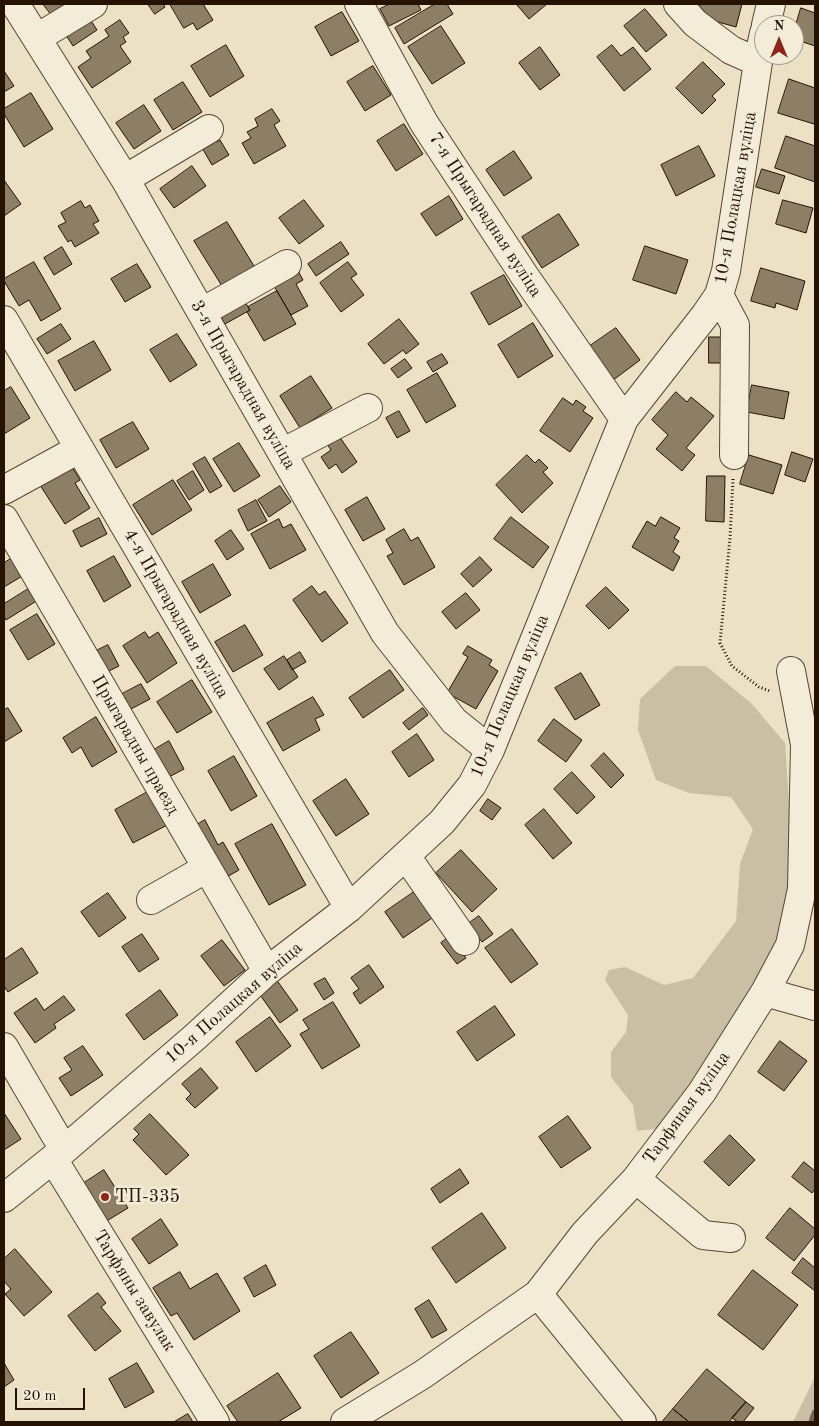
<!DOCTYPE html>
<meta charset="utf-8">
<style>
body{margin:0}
#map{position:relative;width:819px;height:1426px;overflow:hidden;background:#ece1c5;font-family:"Old Standard TT",serif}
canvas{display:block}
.frame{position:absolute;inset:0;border:5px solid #261200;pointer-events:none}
.north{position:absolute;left:754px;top:15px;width:50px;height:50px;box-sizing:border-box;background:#f3ecd9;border:1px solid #a19582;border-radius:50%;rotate:0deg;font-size:14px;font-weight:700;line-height:20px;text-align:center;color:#261200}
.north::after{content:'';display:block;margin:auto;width:18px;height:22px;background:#8f2418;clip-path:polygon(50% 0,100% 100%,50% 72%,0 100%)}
.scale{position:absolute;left:15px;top:1388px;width:70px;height:22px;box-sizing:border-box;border:2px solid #261200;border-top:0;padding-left:6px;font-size:15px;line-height:18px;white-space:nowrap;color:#261200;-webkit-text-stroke:4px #f3ecd9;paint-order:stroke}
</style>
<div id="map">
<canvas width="819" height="1426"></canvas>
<div class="frame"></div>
<div class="north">N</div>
<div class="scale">20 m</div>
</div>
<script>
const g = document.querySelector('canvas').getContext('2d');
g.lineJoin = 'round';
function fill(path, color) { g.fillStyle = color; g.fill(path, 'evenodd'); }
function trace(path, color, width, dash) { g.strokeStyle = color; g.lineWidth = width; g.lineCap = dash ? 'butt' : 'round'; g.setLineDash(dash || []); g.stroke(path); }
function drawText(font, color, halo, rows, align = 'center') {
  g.font = font + ' "Old Standard TT",serif'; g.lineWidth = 5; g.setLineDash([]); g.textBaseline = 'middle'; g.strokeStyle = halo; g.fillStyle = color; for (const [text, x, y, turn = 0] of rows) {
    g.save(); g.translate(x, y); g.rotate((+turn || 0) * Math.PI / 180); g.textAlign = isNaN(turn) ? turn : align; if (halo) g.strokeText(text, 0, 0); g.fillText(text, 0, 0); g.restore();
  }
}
const green = new Path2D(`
 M675,666H706L752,704L785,743L791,833V889L777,953L661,1128L637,1131L633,1105L611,1077V1052L626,1032L628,1015L605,980L609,970L625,967L664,985L693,978L736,921L740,864L753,829L731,797L689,793L656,780L638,730L640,699Z
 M815,1377V1422H793L814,1379Z`);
const stream = new Path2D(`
 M812,1422L815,1413`);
const building = new Path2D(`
 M43,4H66L51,14Z
 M148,4H163L165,7L155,14Z
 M170,4H203L213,20L197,30L193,23L184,28Z
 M390,4H418L421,10L389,26L380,9Z
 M435,4H447L453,14L404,44L395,28Z
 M519,4H547L529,19L517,5Z
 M701,4H742L736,27L697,16Z
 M801,8L815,13V46L794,39V31Z
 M645,9L667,35L646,52L624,26Z
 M342,12L359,41L331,56L315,27Z
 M88,16L97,30L73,46L64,32Z
 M120,20L129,33L123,37L126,42L120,46L131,62L92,88L78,67L91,58L86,51L109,36L105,30Z
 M441,26L465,63L432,84L408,47Z
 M226,45L244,76L210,97L191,66Z
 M612,45L621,56L633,47L651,69L624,91L597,57Z
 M540,47L560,75L540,90L519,63Z
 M703,62L725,84L712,96L716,100L702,114L676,88Z
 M373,66L391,95L365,111L347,82Z
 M4,71L14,86L4,92Z
 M789,79L815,88V120L814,124L778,113Z
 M183,82L202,112L173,130L154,100Z
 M31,93L53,129L24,147L4,114V109Z
 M144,105L161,131L134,149L116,123Z
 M272,109L280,121L274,125L286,146L254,164L242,143L251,138L247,132L258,126L255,119Z
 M404,124L423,154L396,171L377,141Z
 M786,136L815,146V182L775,168Z
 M214,138L216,142L220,140L229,155L212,165L201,146Z
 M699,146L715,176L676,196L661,165Z
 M514,151L532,178L504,196L486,170Z
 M192,166L206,186L174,208L160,189Z
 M762,169L785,176L779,194L756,187Z
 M4,180L21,204L4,216Z
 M449,196L463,219L436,236L421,214Z
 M304,200L324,226L299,244L279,218Z
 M783,200L813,208L806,233L776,224Z
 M81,201L85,208L90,205L99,221L93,224L99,233L75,247L71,240L68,242L58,226L66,222L61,213Z
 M559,214L579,245L542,268L522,237Z
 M227,222L254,266L222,286L194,241Z
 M341,242L349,254L316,276L308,264Z
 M645,246L688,260L676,294L633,280Z
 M62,247L72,264L54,275L44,258Z
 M34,262L61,309L41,321L29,300L19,306L4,281V279Z
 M348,262L357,274L351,278L364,295L341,312L320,283Z
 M137,264L151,287L125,302L111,279Z
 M296,267L303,280L296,284L308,306L291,315L271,281Z
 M761,268L805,281L797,310L776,303L775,308L751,301Z
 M504,275L522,306L489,325L471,293Z
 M277,291L296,324L264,341L247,312L250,310L248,307Z
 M243,299L250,310L225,324L218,312Z
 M399,319L419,344L406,354L403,350L384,364L368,344Z
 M533,323L553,356L518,378L498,345Z
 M61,324L71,339L47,354L37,339Z
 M616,328L640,360L612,381L587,348Z
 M177,334L197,365L170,382L150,350Z
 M709,337H726V363H709Z
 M94,341L111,370L75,391L58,361Z
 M442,354L448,363L433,372L427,362Z
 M405,359L412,368L398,378L391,369Z
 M437,373L456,406L426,423L407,390Z
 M311,376L332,408L300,428L280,396Z
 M752,385L789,392L784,419L747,412Z
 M11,387L30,418L4,434V391Z
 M676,392L687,402L691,397L714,416L686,448L695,455L682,471L656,449L668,435L652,420Z
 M563,398L573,405L576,400L586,407L583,411L593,418L570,452L540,431Z
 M399,411L410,431L397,438L386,418Z
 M133,422L149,449L116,468L100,440Z
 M339,436L357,462L342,473L336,464L329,469L321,457L331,450L327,444Z
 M239,443L260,476L234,492L213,459Z
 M792,452L813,459L805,482L785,475Z
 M527,455L535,463L539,459L548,468L543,472L553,483L522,513L496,485Z
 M749,455L782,465L773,494L740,484Z
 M205,457L222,486L210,493L193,464Z
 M69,462L80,480L75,483L90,508L65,524L38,482Z
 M193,471L204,490L189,500L177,481Z
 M707,476H725L724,522L706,521Z
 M173,480L192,510L152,535L133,505Z
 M280,486L291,502L269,517L258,500Z
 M367,497L385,529L363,541L345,510Z
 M256,500L267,521L248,531L238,510Z
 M511,517L549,547L533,568L494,539Z
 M661,517L680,528L674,538L679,541L673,552L680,557L673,571L632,547L647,521L655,526Z
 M99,518L107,534L81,547L73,531Z
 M279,519L283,528L291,524L306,550L270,569L251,534Z
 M404,529L411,541L418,537L435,567L404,585L387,556L393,553L386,540Z
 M231,530L244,549L227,560L215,541Z
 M114,556L131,586L104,602L87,571Z
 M14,557L24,575L4,587V563Z
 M480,557L492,570L473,587L461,574Z
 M213,564L231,595L200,613L182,582Z
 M312,586L319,595L325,591L348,623L322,642L293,600Z
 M606,587L629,610L609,629L586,606Z
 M30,588L38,600L6,620L4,616V604Z
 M466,593L480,610L456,629L442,612Z
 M37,614L55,644L28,660L10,630Z
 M245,625L263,655L233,672L215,642Z
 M145,632L149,638L158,632L177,663L147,683L123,646Z
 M108,645L119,666L107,672L96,651Z
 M468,646L492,660L489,665L498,671L476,709L447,693L468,657L463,654Z
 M300,652L306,662L292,670L287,660Z
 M284,656L298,677L279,690L264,669Z
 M390,670L404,690L363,718L349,698Z
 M581,673L600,705L575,720L555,688Z
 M192,680L212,712L177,733L157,702Z
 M141,684L150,699L131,709L122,694Z
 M313,697L324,715L315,719L320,730L283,751L267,723Z
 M8,708L22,731L4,742V710Z
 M423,708L428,715L409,730L403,723Z
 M96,717L117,752L92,767L81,747L72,753L63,738Z
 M554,719L582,740L566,762L538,741Z
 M417,734L434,760L409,777L392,752Z
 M169,741L184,769L167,778L152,751Z
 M604,753L624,775L611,788L591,766Z
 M234,756L257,796L231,811L208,771Z
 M572,772L595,797L577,814L554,789Z
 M346,779L369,814L336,836L313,801Z
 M153,789L171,823L133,843L115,810Z
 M488,799L501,808L492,820L480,811Z
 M544,809L572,843L553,859L525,825Z
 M205,820L218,845L223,842L239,870L225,878L195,826Z
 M272,824L306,885L269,905L235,844Z
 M461,850L497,889L472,912L436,873Z
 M414,892L419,899L424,896L431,907L426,910L432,918L403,938L385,912Z
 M108,893L126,918L99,937L81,912Z
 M479,916L493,934L482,942L468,924Z
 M512,929L538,964L511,983L485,948Z
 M142,934L159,959L139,972L122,947Z
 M449,937L466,958L457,964L441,943Z
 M222,940L245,970L224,986L201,956Z
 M22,948L38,973L8,992L4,986V960Z
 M369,965L384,987L360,1004L353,993L359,989L351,978Z
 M325,978L334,993L324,1000L314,984Z
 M276,979L298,1010L280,1023L258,992Z
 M160,990L178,1015L144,1040L126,1015Z
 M64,996L75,1010L54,1024L56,1028L35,1043L14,1013L36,998L44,1010Z
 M333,1002L360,1046L322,1069L300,1034L309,1029L303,1020Z
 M495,1006L515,1035L477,1061L457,1032Z
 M270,1017L291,1046L256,1072L236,1042Z
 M780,1041L807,1061L784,1091L758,1072Z
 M83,1046L103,1075L71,1096L59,1078L72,1070L64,1058Z
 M201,1068L218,1088L195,1108L186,1099L191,1094L182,1084Z
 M4,1113L21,1139L4,1150Z
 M150,1114L189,1155L166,1175L133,1140L139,1134L134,1129Z
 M568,1116L591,1148L561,1168L539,1137Z
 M730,1135L755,1160L729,1186L704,1162Z
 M804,1162L815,1171V1189L812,1193L792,1177Z
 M460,1169L469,1183L440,1203L431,1189Z
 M104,1170L128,1208L105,1222L81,1185Z
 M790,1208L815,1229V1235L794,1261L766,1238Z
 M482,1213L506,1248L456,1283L432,1248Z
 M161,1219L178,1245L149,1264L132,1239Z
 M15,1249L52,1292L24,1316L5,1294L11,1289L4,1281V1259Z
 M803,1258L815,1268V1291L792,1273Z
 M266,1265L276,1285L254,1297L244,1278Z
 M753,1270L798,1305L763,1350L718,1315Z
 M180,1272L190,1289L217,1273L240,1311L194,1340L177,1313L171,1316L153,1288Z
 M98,1293L106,1303L101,1307L121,1331L95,1351L68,1316Z
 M429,1300L447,1330L432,1338L415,1309Z
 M351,1332L379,1373L341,1398L314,1356Z
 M4,1363L14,1380L4,1387Z
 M137,1363L154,1392L125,1408L109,1379Z
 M707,1369L746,1402L729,1422H689L673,1409Z
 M278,1373L301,1408L278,1422H238L227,1406Z
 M746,1402L754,1408L743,1422H738L732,1418Z
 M673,1409L689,1422H665L663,1421Z
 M188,1414L193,1422H174Z`);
const path = new Path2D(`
 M733,479L730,538L720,643L732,666L759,687L770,691`);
const minor = new Path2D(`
 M15,4L125,179L385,633L454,721L490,750
 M359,4L424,123L524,275L624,419
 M678,4L695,23L731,50L758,62
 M766,25L771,4
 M37,38L93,4
 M125,179L209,129
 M719,295L735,325L734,455
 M202,312L287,264
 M4,320L349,908
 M282,453L368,408
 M4,490L79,449
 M4,519L267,971
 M406,856L465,941
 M151,900L207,868
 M765,992L815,1006
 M4,1047L64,1150
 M53,1159L215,1422
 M636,1179L703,1235L731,1238
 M4,1198L64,1150L195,1037L267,971L349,908L442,822L472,785L490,750L624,419L706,314L719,295L726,271L758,62L764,33
 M538,1294L642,1422
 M345,1422L422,1375L538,1294L585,1233L636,1179L702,1092L765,992L790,945L802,889L805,745L791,671`);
const markers = [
 [105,1197,5,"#8f2418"]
];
const streetNames = [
 ["10-я Полацкая вуліца",736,198,-80],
 ["7-я Прыгарадная вуліца",485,215,57],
 ["3-я Прыгарадная вуліца",243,385,60],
 ["4-я Прыгарадная вуліца",176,614,60],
 ["10-я Полацкая вуліца",510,696,-67],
 ["Прыгарадны праезд",135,745,60],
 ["10-я Полацкая вуліца",234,1003,-41],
 ["Тарфяная вуліца",687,1108,-54],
 ["Тарфяны завулак",134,1291,58]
];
const poiNames = [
 ["ТП-335",115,1197]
];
fill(green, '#cabea4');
trace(stream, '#75644e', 7);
fill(building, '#8d7e66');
trace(building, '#261200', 1);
trace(minor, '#584631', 30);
trace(path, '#261200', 3, [1, 2.5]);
trace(minor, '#f3ecd9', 28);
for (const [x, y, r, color] of markers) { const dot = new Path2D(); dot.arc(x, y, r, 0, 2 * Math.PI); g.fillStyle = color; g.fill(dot); trace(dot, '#f3ecd9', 2); }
drawText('18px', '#261200', '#f3ecd9', streetNames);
drawText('18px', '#261200', '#f3ecd9', poiNames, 'left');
</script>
